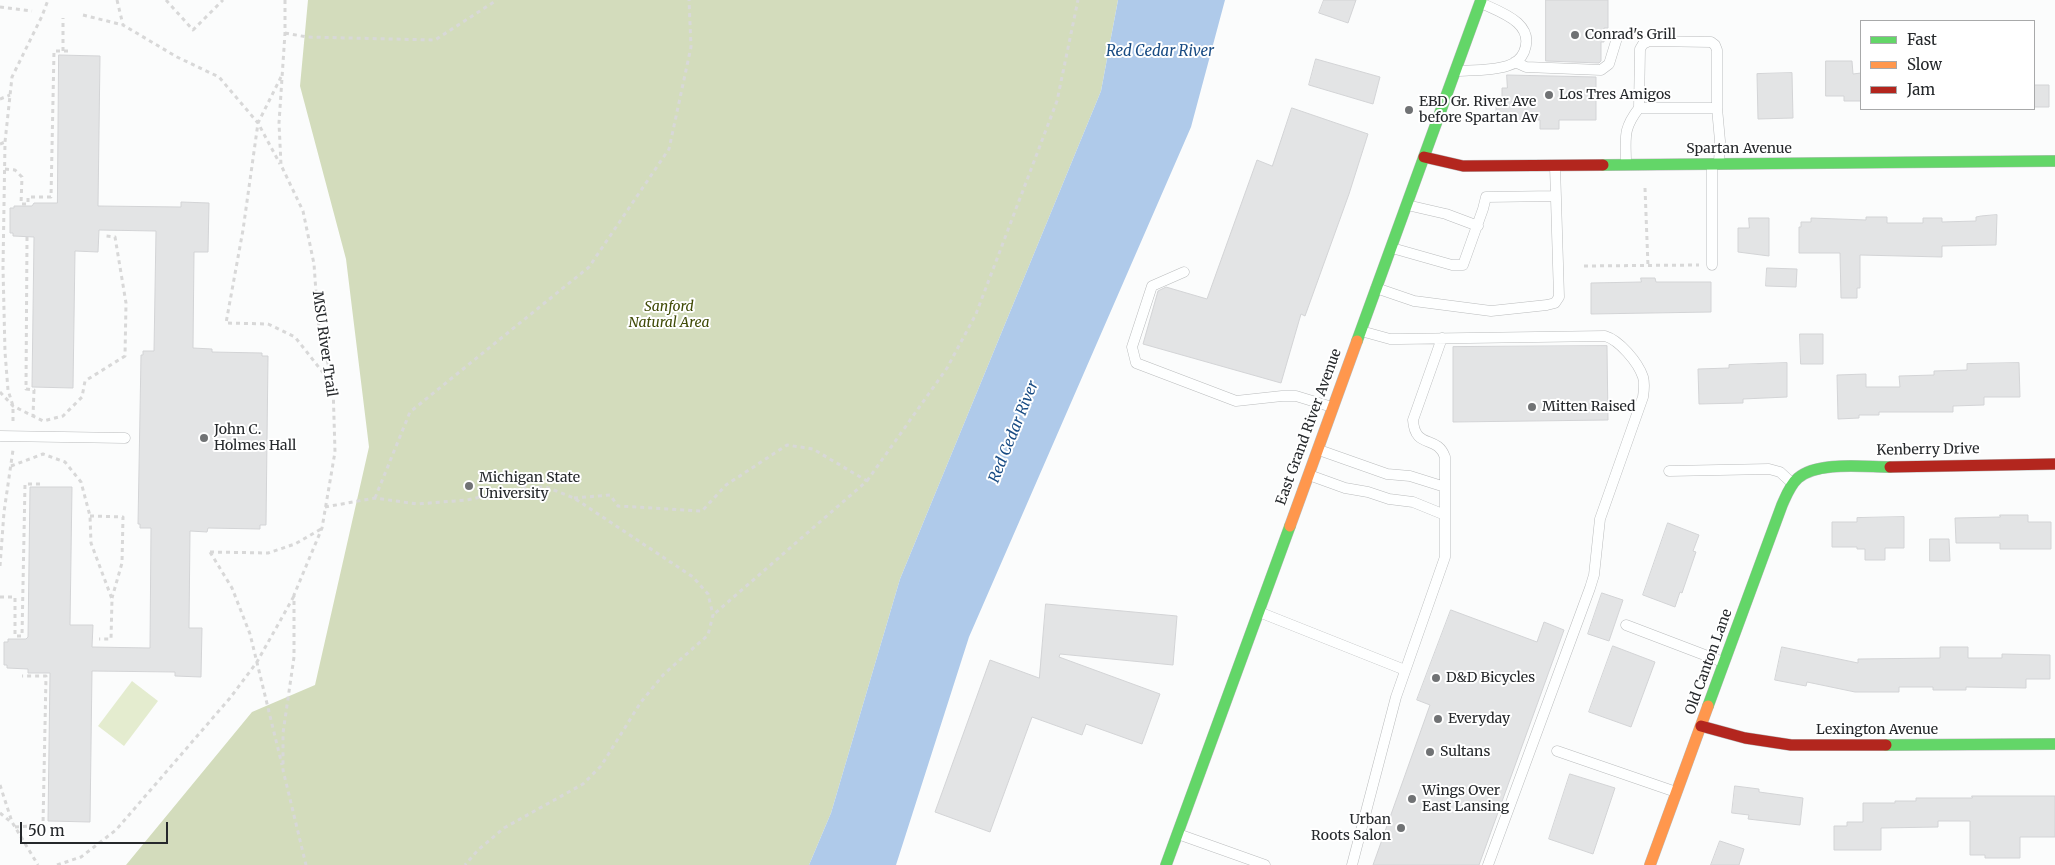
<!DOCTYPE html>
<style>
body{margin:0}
#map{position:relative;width:2055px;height:865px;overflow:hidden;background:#fbfcfc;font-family:Merriweather,serif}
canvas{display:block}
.legend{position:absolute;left:1860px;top:20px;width:175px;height:90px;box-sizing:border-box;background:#fff;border:1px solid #a8a9aa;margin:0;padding:6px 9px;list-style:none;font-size:15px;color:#25282b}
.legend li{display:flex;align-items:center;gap:10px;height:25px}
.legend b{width:25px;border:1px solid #a8a9aa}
.scale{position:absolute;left:20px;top:822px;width:148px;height:22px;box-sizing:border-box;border:2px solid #25282b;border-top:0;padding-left:6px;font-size:15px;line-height:18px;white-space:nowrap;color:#25282b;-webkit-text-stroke:4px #fff;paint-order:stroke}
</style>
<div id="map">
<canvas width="2055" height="865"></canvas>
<ul class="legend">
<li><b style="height:6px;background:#63d668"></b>Fast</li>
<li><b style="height:6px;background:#ff974d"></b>Slow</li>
<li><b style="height:6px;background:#b3261e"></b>Jam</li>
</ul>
<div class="scale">50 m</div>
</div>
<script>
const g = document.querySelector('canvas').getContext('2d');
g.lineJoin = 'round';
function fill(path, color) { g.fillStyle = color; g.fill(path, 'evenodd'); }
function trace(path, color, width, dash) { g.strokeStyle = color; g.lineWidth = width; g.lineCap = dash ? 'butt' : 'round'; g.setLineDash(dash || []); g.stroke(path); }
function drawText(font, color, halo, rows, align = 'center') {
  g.font = font + ' Merriweather,serif'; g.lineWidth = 4; g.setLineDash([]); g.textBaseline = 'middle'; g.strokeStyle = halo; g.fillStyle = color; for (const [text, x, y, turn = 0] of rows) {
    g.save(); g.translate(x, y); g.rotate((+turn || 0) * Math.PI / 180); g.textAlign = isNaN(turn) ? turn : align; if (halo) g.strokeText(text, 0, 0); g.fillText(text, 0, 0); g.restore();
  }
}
const green = new Path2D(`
 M132,681L158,701L124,746L98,726Z`);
const forest = new Path2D(`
 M308,0H1118L1101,91L900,579L831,813L809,865H126L252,712L315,685L369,447L346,259L300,86Z`);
const water = new Path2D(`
 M1118,0H1225L1191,127L969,637L896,865H809L831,813L900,579L1101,91Z`);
const building = new Path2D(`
 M1324,0H1356L1348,23L1319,13Z
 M1546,0H1608V28H1604V42H1601V61L1599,63L1546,61Z
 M59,55L100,56L98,206L181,207V202L209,203L208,252H194L193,348L212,349V352L262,353V356H268L266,525H260V529L208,528L207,532L190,531L189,628H202L201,677L175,676V672L92,671L90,822L48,821L50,673H28V669L7,668V665H4V642H8V639H26L28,637L30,487H72L70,625H93L92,647L150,648L151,528H140V524H138L140,412L141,355H143V351H154L156,231L99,230L98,252L75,251L73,388L32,387L34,237L13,236V233H10V208H14V206H32L34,203H57Z
 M1316,59L1380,77L1373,104L1309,85Z
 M1826,61H1852L1853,74L1861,73V101H1844V96H1826Z
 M1792,73L1793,118L1758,119L1757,74Z
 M1507,75L1596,77V120H1559V129H1540V120L1496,119V102H1502V88H1507Z
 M2034,85H2049V107H2034Z
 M1292,108L1368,134L1349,194L1305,316L1301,314L1281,383L1143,344L1158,291L1166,287L1207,299L1257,160L1272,166Z
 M1997,215L1996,245L1942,246V257L1860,255V288H1857V298H1841L1840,253H1799V227H1801V222H1811V218L1866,220V217H1887V223H1923V218H1942V222L1976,221V217L1981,216Z
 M1749,218H1769V256L1738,252V228H1749Z
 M1767,268L1797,269L1796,287L1766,286Z
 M1641,278H1655L1656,282H1711V312L1591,314V283L1641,282Z
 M1800,334H1823V364H1801Z
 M1607,346L1608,420L1453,422V347Z
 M1787,363V397L1743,399V403L1699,404L1698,369L1729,368V365Z
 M2019,363L2020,397H1984V405L1953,406V412H1879V415H1859V418L1838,419L1837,375L1866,374V387H1900L1899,376L1934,375V371L1967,370V364Z
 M2000,515H2028V522H2051V549H2000V543H1956L1955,518L2000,517Z
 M1904,517V548H1885V560H1865V549H1857V547H1832V522H1857V518Z
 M1668,523L1699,535L1693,551L1696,552L1682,593L1680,592L1675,607L1643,595Z
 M1930,539H1949L1950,561H1930Z
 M1602,593L1623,600L1609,641L1588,634Z
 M1046,604L1177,616L1173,665L1060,654L1059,657L1160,694L1142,744L1086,724L1082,735L1032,717L990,832L935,812L990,660L1039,678Z
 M1451,610L1537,642L1544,622L1564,630L1479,865H1373L1430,705L1417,700Z
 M1613,646L1655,662L1631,727L1589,712Z
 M1782,647L1858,663V659L1940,658V647H1968V658H2002V654L2050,655V679H2026V688L1966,687V690H1933V687H1899V692H1855L1807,682L1806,686L1775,680Z
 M1570,774L1615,788L1593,854L1549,839Z
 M1735,786L1759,789V792L1803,798L1800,825L1748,819L1749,815L1732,813Z
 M1972,796H2055V837H2020V858H1985V855H1970V821H1938V827L1881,828V850H1834V826H1847V822H1863V803H1895V801H1916V798H1972Z
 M1720,841L1744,849L1739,865H1711Z`);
const path = new Path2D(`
 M117,0L123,25L177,57L219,77L258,123L280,164
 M166,0L193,30L223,0
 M285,0V33L279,123L281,165L303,211L314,264L318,321L333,385L335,452L322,528L294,595V657L283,733V770L306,865
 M0,7L32,11
 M83,15L123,25
 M285,33L307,37L435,40L497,0
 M63,51V18
 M281,77L258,123L243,230L226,323L268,324L295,337L332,384
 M0,99L10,95
 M0,144L5,142
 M5,169L15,170L22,177L21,204H28V197H51L54,51H70
 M1645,188L1648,266
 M27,237L26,389L34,390L33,416
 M1584,266L1699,265
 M0,392L13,406L43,421L63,416L82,397L85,381L125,356L126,303L115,237L106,236
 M13,421V406L8,390L5,352L3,268L5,142L12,77L42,16L48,0
 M11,466L43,454L65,462L81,482L90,516L91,543L112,599L111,639H99
 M867,481L947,368L976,314L1057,101L1078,0
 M375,498L410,412L589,267L669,149L691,47L689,0
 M574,498L610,495L618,506L702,511L726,485L787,445L813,449L867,481L713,615
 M325,507L375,498L417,504L467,500L527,487H546L574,498L693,577L708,594L713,615L708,635L664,674L641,702L601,766L583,784L504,828L478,850L465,865
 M90,516L123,517L122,563L112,598
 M210,552L232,588L250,634L282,765
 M210,552L268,553L295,544L321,529
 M0,566L4,512L13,450
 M0,597H15V636H22L25,484H40
 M0,785L12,822L38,865
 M0,813L11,822
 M15,827L43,825L46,676H22
 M57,865L81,857L116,830L230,698L257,662L294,596`);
const lane = new Path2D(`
 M1515,62L1526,67L1601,70L1609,64L1617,38
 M1456,71C1472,70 1491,71 1507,66C1514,64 1521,59 1524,52C1536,23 1500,12 1481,3
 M1639,108L1640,49L1643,44L1649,41L1711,42L1715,45L1717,50V108
 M1626,164C1626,138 1622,130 1639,108H1717L1720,141L1719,163
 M1407,205L1446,214L1478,226
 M1392,248L1452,265H1463L1483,209L1486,197L1556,196
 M1712,265V165
 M1184,272L1152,286L1132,347L1136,363L1236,401L1282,396H1296L1332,407
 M1376,288L1414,301L1491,311L1547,305L1555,303L1559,297L1555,166
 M1361,331L1390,339H1400L1605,336C1619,340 1638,362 1643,377C1645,384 1644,390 1643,397L1600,519L1594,575L1590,588L1488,865
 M0,436L125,438
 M1319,450L1387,474L1410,476L1445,487
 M1669,471L1769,469L1780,472L1792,483
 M1309,475L1345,488L1368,492L1389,499L1413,502L1445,515
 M1259,612L1405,670
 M1626,625L1723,662
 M1557,751L1676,792
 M1178,834L1265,865
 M1352,865L1396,697L1445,557V457C1437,434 1415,450 1413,420L1442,338`);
const fast = new Path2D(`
 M1603,165L2055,161
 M1357,341L1481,0
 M1708,706L1782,505C1786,496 1790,485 1798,478C1818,461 1864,467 1890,467
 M1886,745L2055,744
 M1166,865L1290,526`);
const slow = new Path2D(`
 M1290,526L1357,341
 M1650,865L1708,706`);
const jam = new Path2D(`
 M1424,157L1463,166L1603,165
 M1890,467L2055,464
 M1701,726L1745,738L1791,745H1886`);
const markers = [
 [1575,35,5,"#707274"],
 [1549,95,5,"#707274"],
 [1409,110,5,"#707274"],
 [1532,407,5,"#707274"],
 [204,438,5,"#707274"],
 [469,486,5,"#707274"],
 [1436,678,5,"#707274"],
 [1438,719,5,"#707274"],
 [1430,752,5,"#707274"],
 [1412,799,5,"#707274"],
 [1401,828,5,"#707274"]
];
const poiNames = [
 ["Conrad's Grill",1585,35],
 ["Los Tres Amigos",1559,95],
 ["EBD Gr. River Ave",1419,102],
 ["before Spartan Av",1419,118],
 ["Mitten Raised",1542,407],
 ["John C.",214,430],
 ["Holmes Hall",214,446],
 ["Michigan State",479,478],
 ["University",479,494],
 ["D&D Bicycles",1446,678],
 ["Everyday",1448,719],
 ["Sultans",1440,752],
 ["Wings Over",1422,791],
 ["East Lansing",1422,807],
 ["Urban",1391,820,"right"],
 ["Roots Salon",1391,836,"right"]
];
const streetNames = [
 ["Spartan Avenue",1739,149],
 ["MSU River Trail",324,344,82],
 ["East Grand River Avenue",1309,427,-70],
 ["Kenberry Drive",1928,450,-1],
 ["Old Canton Lane",1709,662,-70],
 ["Lexington Avenue",1877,730]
];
const parkNames = [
 ["Sanford",669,307],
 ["Natural Area",669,323]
];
const waterNames = [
 ["Red Cedar River",1160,52],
 ["Red Cedar River",1014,432,-68]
];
fill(green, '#e4eccf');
fill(forest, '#d3dcbc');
fill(water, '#afcaea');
fill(building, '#e3e4e5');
trace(building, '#d3d4d6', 1);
trace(lane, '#babcbd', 11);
trace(fast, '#babcbd', 12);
trace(slow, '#babcbd', 12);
trace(jam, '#babcbd', 12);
trace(path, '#d8d8d8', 3, [4, 4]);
trace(lane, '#feffff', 10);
trace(fast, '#63d668', 11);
trace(slow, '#ff974d', 11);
trace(jam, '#b3261e', 11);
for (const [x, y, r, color] of markers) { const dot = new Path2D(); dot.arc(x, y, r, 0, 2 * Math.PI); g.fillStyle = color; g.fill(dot); trace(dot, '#fff', 2); }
drawText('14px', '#25282b', '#fff', poiNames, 'left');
drawText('14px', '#25282b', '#fff', streetNames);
drawText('italic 14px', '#404b07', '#fff', parkNames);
drawText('italic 15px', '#184b83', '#fff', waterNames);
</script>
